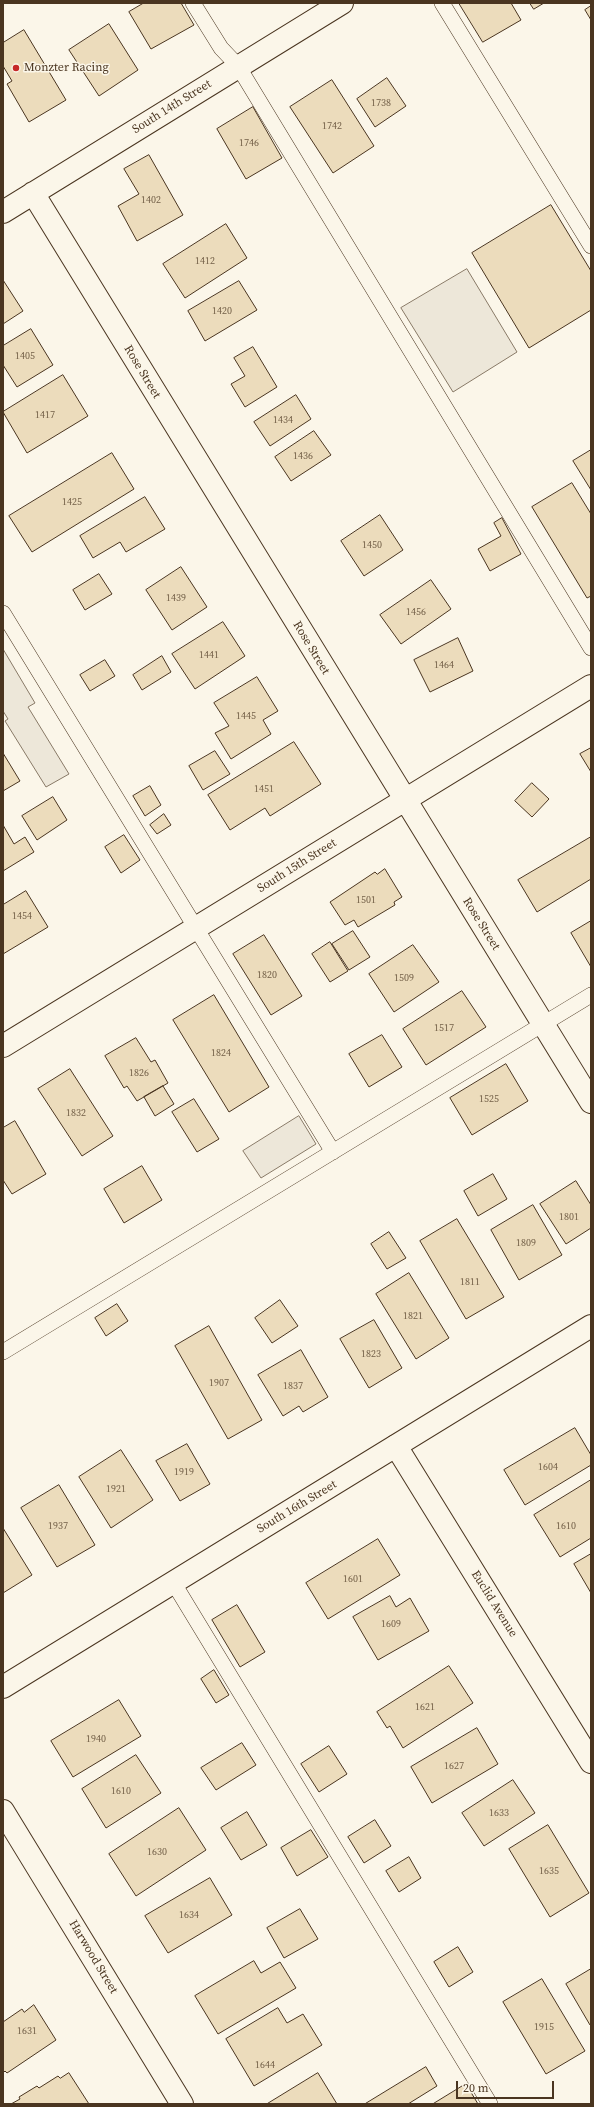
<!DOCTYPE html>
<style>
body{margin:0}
#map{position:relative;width:594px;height:2107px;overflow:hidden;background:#fbf6e9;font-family:"Source Serif 4",serif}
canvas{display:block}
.frame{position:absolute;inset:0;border:4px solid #4a3520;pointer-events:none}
.scale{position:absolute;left:456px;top:2081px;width:98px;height:18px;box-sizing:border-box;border:2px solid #4a3520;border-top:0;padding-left:5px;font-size:12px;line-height:14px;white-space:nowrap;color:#4a3520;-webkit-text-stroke:3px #fbf6e9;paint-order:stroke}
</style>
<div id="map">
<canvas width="594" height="2107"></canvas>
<div class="frame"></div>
<div class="scale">20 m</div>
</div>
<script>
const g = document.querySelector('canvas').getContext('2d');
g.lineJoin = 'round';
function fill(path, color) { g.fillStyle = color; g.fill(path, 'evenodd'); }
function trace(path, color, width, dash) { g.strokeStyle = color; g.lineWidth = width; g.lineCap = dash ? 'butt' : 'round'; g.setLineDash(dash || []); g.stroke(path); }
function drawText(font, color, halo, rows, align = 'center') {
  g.font = font + ' "Source Serif 4",serif'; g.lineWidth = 3; g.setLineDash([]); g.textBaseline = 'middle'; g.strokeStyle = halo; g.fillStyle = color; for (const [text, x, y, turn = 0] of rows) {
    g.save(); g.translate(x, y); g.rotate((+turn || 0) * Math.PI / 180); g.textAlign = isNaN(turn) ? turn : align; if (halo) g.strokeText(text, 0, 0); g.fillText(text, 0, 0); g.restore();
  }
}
const parking = new Path2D(`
 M467,269L517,352L453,392L401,308Z
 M3,649L35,703L28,707L69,774L46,787L5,721L8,719L3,711Z
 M299,1116L316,1144L261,1178L243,1151Z`);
const building = new Path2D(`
 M144,3H181L194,25L151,49L129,12Z
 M459,3H511L521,20L483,42Z
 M530,3H544L534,9Z
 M591,6V20L585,10Z
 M109,24L138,70L99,96L69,50Z
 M24,30L66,100L29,122L7,84L12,81L3,66V43Z
 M387,78L406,106L375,127L357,99Z
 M332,80L374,146L333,173L290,107Z
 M253,107L282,158L246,179L217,129Z
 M149,155L183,215L137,241L118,206L139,194L124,169Z
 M551,205L591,271V310L529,348L472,253Z
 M226,224L247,258L185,298L163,264Z
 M3,280L23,311L3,324Z
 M239,281L257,310L205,341L188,311Z
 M31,329L53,365L17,387L3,365V346Z
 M253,347L277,387L245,407L231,384L245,376L234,358Z
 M63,375L88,416L27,453L3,412Z
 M296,395L311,419L270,446L254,422Z
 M314,431L331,455L291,481L275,457Z
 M591,450V490L573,461Z
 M112,453L134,489L32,552L9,516Z
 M572,483L591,514V596L587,598L532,507Z
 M145,497L165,529L126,552L120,542L93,558L80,536Z
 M380,515L403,550L364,576L341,541Z
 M502,518L521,554L490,571L478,549L501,536L494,523Z
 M181,567L207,607L172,630L146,590Z
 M99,574L112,594L85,610L73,590Z
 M431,580L451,609L401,644L380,615Z
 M223,622L245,656L195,689L172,654Z
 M458,638L473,671L430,692L414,660Z
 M162,656L171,672L142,690L133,675Z
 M105,660L115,676L90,691L80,675Z
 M257,677L278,711L263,720L271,734L231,759L215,733L229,726L214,703Z
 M294,742L321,784L270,816L265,808L230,830L208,795Z
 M591,748V772L580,754Z
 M215,751L230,774L203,790L189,766Z
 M3,753L20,781L3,791Z
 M532,783L549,799L532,817L515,801Z
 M150,786L161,805L145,816L133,796Z
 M53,797L67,820L37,840L22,816Z
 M164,814L171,825L157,834L150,825Z
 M3,825L14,844L25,837L34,852L3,871Z
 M124,835L140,860L121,873L105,847Z
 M591,837V879L537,912L518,880Z
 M385,869L402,897L394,902L395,905L358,927L354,920L345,925L330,902L375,872L377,874Z
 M26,891L48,927L3,954V905Z
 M591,921V967L571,933Z
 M353,931L370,957L349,970L332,944Z
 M264,935L302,996L271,1015L233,954Z
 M330,942L348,971L330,982L312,954Z
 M413,945L439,982L394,1012L369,974Z
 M462,991L486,1027L426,1065L403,1029Z
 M214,995L269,1087L229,1112L173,1020Z
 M382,1035L402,1067L369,1087L349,1054Z
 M136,1038L151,1062L155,1060L168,1083L137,1101L127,1086L124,1088L105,1056Z
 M506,1064L528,1101L472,1135L450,1098Z
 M70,1069L113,1136L82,1156L38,1089Z
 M163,1086L174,1104L155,1116L144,1097Z
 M194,1099L219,1139L197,1152L172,1112Z
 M15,1121L46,1174L12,1194L3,1180V1128Z
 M142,1166L162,1200L124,1223L104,1189Z
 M493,1174L507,1199L478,1216L464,1191Z
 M576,1181L591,1205V1228L566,1244L540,1204Z
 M533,1205L562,1255L519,1280L491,1230Z
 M457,1219L504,1297L466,1319L420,1241Z
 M389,1232L406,1258L387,1269L371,1244Z
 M409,1273L449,1338L416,1359L376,1294Z
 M280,1300L298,1326L272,1343L255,1318Z
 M117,1304L128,1321L106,1336L95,1318Z
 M374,1320L402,1368L369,1388L340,1339Z
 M209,1326L262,1420L228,1439L175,1346Z
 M301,1350L328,1397L303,1412L299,1406L283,1416L258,1375Z
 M575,1428L591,1455V1465L525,1505L504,1470Z
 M187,1444L210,1484L180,1501L156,1461Z
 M121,1450L153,1500L111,1528L79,1477Z
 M591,1480V1538L560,1557L534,1515Z
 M59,1485L95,1545L57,1567L21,1508Z
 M3,1528L32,1575L3,1593Z
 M378,1539L400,1575L328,1619L306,1583Z
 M591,1554V1593L574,1564Z
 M390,1596L396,1607L410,1598L429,1631L378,1660L353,1617Z
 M237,1605L265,1652L240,1667L212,1620Z
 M449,1666L473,1703L403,1748L390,1726L387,1728L377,1712Z
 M214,1670L229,1695L216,1703L201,1679Z
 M119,1700L141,1736L73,1777L51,1741Z
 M477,1728L498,1764L432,1803L411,1767Z
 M242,1743L256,1765L216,1790L201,1768Z
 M329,1746L347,1774L319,1792L301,1764Z
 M136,1755L161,1793L106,1828L82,1789Z
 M513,1780L535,1813L484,1846L462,1813Z
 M179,1808L206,1850L136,1896L109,1854Z
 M247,1812L267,1845L241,1860L221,1828Z
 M375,1820L391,1846L364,1863L348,1837Z
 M548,1825L589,1893L550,1917L509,1849Z
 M311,1830L328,1857L297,1876L281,1848Z
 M409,1857L421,1878L399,1892L386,1871Z
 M210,1878L232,1915L168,1953L145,1916Z
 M300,1909L318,1939L284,1958L267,1928Z
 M458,1947L473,1972L449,1987L434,1962Z
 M254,1961L261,1973L280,1962L296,1988L218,2034L195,1996Z
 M591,1969V2025H590L566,1984Z
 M542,1979L585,2051L546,2074L503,2002Z
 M34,2005L56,2040L7,2073L5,2071L3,2073V2022L22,2009L24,2012Z
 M278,2008L287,2023L303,2014L322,2045L254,2086L226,2039Z
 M426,2067L437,2086L408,2104H365Z
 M69,2073L89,2104H11L20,2099L19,2097L37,2086L39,2088L58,2076L60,2078Z
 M318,2073L337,2104H267Z
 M466,2084L478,2104H433Z`);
const service = new Path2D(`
 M193,3L221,48L238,66L591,648
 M442,3L591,246
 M3,613L333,1152
 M3,1352L591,995
 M173,1582L490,2104`);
const minor = new Path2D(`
 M33,193L591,1102
 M3,212L342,3
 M3,1046L591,686
 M396,1446L591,1762
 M3,1811L182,2104`);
const secondary = new Path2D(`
 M3,1687L591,1326`);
const markers = [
 [16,68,4,"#c62828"]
];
const numberNames = [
 ["1738",381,103],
 ["1742",332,126],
 ["1746",249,143],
 ["1402",151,200],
 ["1412",205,261],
 ["1420",222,311],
 ["1405",25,356],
 ["1417",45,415],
 ["1434",283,420],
 ["1436",303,456],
 ["1425",72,502],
 ["1450",372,545],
 ["1439",176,598],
 ["1456",416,612],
 ["1441",209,655],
 ["1464",444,665],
 ["1445",246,716],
 ["1451",264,789],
 ["1501",366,900],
 ["1454",22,916],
 ["1820",267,975],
 ["1509",404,978],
 ["1517",444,1028],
 ["1824",221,1053],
 ["1826",139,1073],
 ["1525",489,1099],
 ["1832",76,1113],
 ["1801",569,1217],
 ["1809",526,1243],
 ["1811",470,1282],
 ["1821",413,1316],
 ["1823",371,1354],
 ["1907",219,1383],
 ["1837",293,1386],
 ["1604",548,1467],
 ["1919",184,1472],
 ["1921",116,1489],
 ["1937",58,1526],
 ["1610",566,1526],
 ["1601",353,1579],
 ["1609",391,1624],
 ["1621",425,1707],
 ["1940",96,1739],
 ["1627",454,1766],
 ["1610",121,1791],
 ["1633",499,1813],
 ["1630",157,1852],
 ["1635",549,1871],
 ["1634",189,1915],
 ["1915",544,2027],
 ["1631",27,2031],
 ["1644",265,2065]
];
const poiNames = [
 ["Monzter Racing",24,68]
];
const streetNames = [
 ["South 14th Street",172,107,-32],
 ["Rose Street",142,372,59],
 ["Rose Street",311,648,59],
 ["South 15th Street",297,866,-32],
 ["Rose Street",481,924,58],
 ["South 16th Street",297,1507,-31],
 ["Euclid Avenue",494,1604,58],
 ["Harwood Street",93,1957,59]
];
fill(parking, '#ede7d9');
trace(parking, '#887966', 1);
fill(building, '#ecdcbc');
trace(building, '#4a3520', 1);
trace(service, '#4a3520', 16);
trace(minor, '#4a3520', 24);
trace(secondary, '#4a3520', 24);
trace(service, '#fbf6e9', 15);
trace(minor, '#fbf6e9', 22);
trace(secondary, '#fbf6e9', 22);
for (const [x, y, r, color] of markers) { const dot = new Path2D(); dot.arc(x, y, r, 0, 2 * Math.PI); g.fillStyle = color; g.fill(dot); trace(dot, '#fbf6e9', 1.5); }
drawText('10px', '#725f47', null, numberNames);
drawText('12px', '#4a3520', '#fbf6e9', poiNames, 'left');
drawText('12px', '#4a3520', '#fbf6e9', streetNames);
</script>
